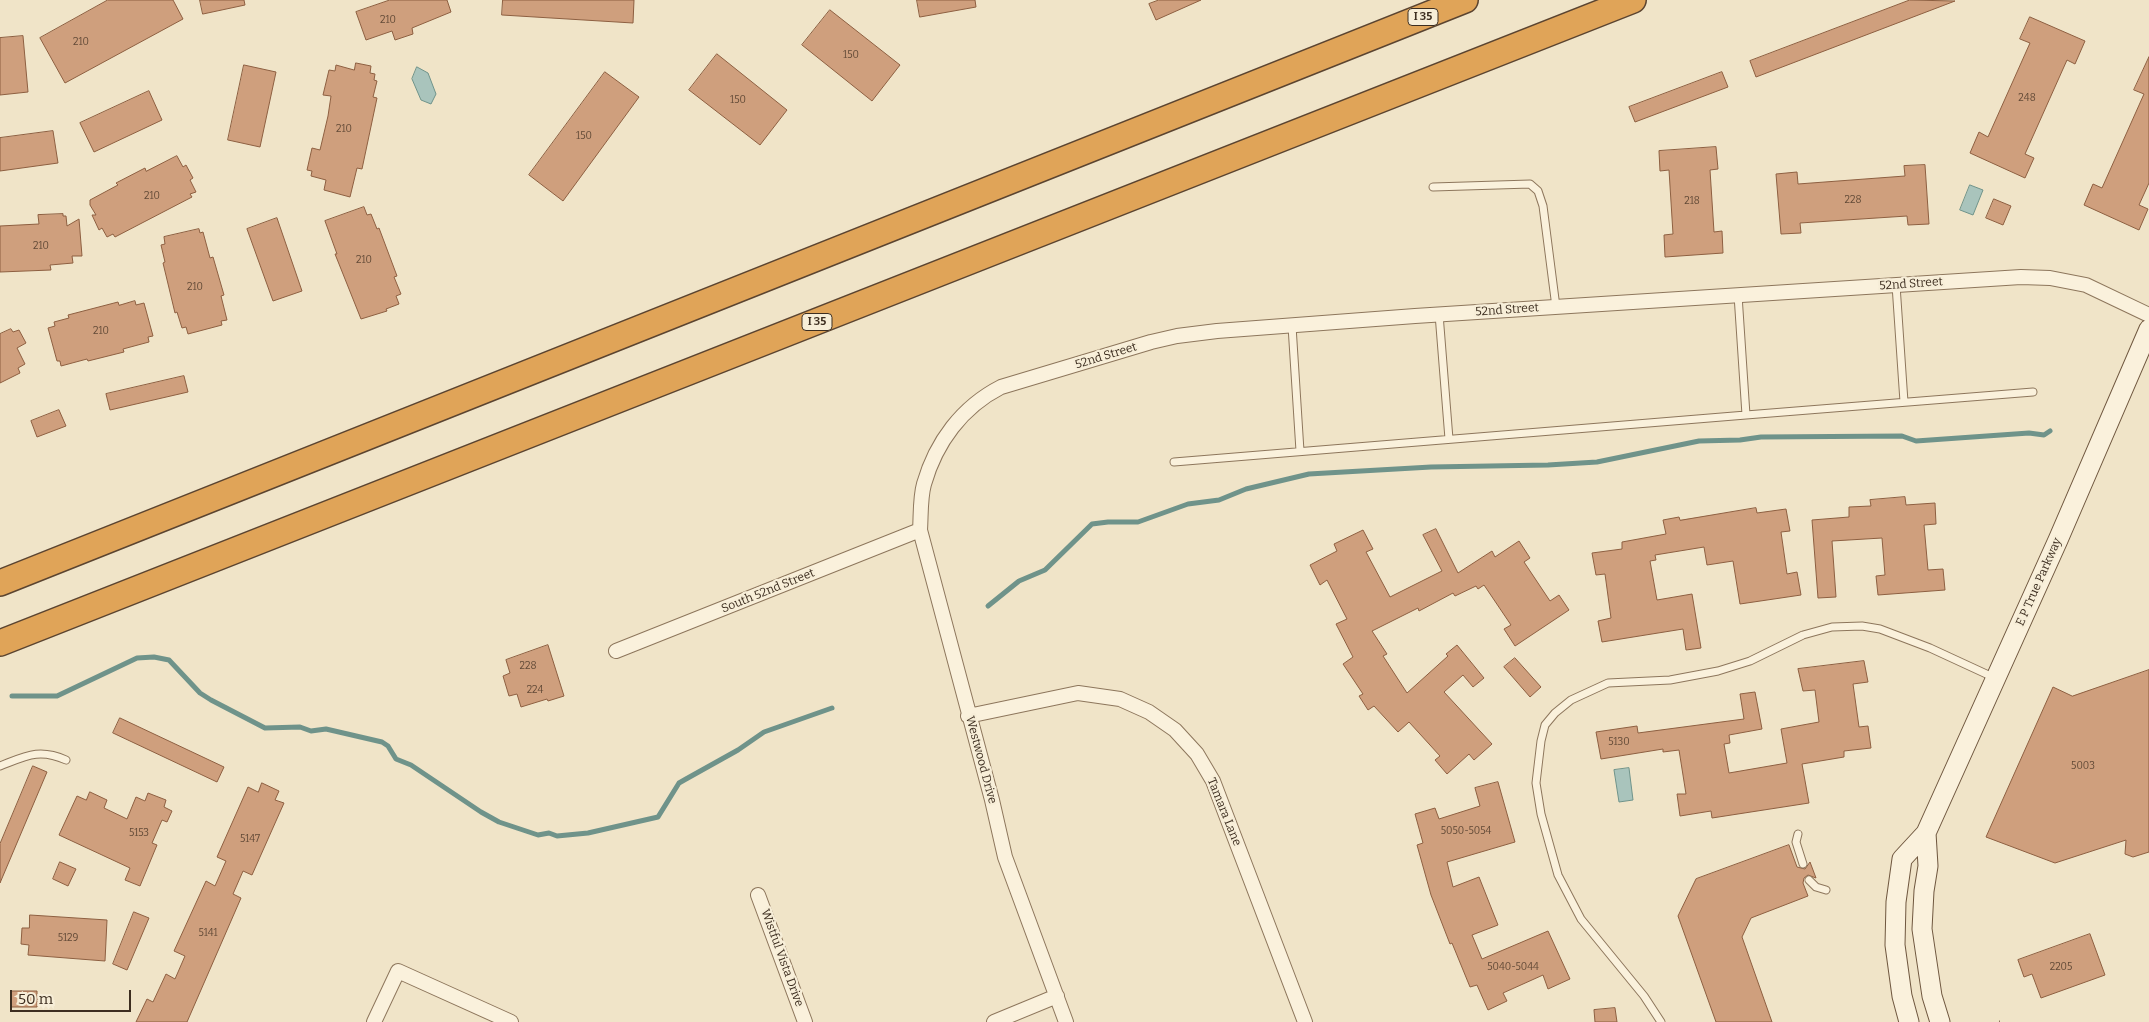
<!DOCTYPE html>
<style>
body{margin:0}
#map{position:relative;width:2149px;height:1022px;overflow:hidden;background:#f0e4c8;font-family:Bitter,serif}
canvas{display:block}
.scale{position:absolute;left:10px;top:990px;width:121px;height:22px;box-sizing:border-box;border:2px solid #3d2e20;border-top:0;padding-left:6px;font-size:15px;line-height:18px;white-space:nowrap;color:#3d2e20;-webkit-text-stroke:4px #f7eed8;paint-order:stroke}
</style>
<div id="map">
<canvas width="2149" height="1022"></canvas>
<div class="scale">50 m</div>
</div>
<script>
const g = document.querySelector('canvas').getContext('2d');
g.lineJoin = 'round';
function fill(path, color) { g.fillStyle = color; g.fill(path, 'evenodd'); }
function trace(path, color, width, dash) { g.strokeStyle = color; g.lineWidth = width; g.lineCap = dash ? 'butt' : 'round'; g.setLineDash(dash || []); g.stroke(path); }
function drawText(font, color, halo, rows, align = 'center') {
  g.font = font + ' Bitter,serif'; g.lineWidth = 4.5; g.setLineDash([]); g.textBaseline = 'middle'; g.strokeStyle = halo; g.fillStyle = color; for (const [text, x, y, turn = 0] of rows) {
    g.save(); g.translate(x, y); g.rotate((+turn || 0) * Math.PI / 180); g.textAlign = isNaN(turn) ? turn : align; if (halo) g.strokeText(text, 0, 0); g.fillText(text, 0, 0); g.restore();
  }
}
const water = new Path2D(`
 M417,67L428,73L436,94L431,104L421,100L412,79Z
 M1970,185L1983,190L1973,215L1960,210Z
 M1629,768L1633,800L1619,802L1614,770Z`);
const stream = new Path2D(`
 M988,606L1019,581L1045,570L1092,524L1108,522H1138L1188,504L1219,500L1246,489L1309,474L1431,467L1548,465L1597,462L1699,441L1740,440L1761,437L1902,436L1916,441L2029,433L2044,435L2050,431
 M12,696H57L137,658L154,657L169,660L200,693L211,700L265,728L300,727L311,731L326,729L382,742L388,746L396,759L411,765L481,812L499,822L538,835L549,833L557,836L588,833L658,817L679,783L686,779L738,750L764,732L832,708`);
const building = new Path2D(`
 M108,0H173L183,19L65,83L40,38Z
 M200,0H244L245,5L203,14Z
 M390,0H447L451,12L412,28L413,34L395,40L392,31L366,40L356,12Z
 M503,0H634L633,23L502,15Z
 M917,0H975L976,7L920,17Z
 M1159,0H1201L1156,20L1149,4Z
 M1910,0L1955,1L1756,77L1750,61Z
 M830,10L900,65L872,101L802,45Z
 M2030,17L2085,41L2075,64L2067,60L2025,154L2034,158L2025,178L1970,153L1979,132L1988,137L2030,43L2020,39Z
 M23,36L28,92L0,95V38Z
 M717,54L787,110L760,145L689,90Z
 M2149,57V183L2139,205L2148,209L2139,230L2084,205L2093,184L2102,188L2144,94L2134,90Z
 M356,63L371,66L370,73L375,74L374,80L377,81L373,97L377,98L362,169L357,168L350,197L324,190L326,180L311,176L312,171L307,170L312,148L320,150L328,116L331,96L323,95L329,70L335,71L336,65L354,70Z
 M244,65L276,72L260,147L228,140Z
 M605,72L639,97L563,201L529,175Z
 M1722,72L1728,87L1635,122L1629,107Z
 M149,91L162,120L94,152L80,123Z
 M53,131L58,163L0,171V138Z
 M1716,147L1718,169L1710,170L1714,232L1722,231L1723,253L1665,257L1664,235L1673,234L1669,170L1660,171L1659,151Z
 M177,156L183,167L186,165L193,178L190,180L196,192L190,194L192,197L115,237L113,234L107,237L102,228L99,230L92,215H96L90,205V200L118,185L116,183L145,168L146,171Z
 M1925,165L1929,224L1908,225L1907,216L1800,223L1801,233L1781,234L1776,174L1797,172L1798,184L1905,176L1904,166Z
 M1994,199L2011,206L2003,225L1986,218Z
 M364,207L367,215L371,214L377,229L379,228L397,276L394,277L401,294L396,296L399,304L386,309L387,311L361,319L335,254H337L325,221Z
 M63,214V216H66L67,226L79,219L82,256H72L73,263L50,265L51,270L0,272V226L39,224L38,215Z
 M277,218L302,291L273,301L247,229Z
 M199,229L200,233L203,232L210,258L213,257L224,295L221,296L227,320L221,321L222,325L188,334L186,327L182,328L177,312L175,313L163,263L165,262L161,245L165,244L164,237Z
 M135,301L136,305L144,303L153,336L148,337L149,342L123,349L124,352L88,361L87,359L61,366L60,361H57L48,328L55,326L54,322L69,318L68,315L118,302L119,305Z
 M11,329L13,332L19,330L26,343L17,348L25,364L18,368L20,373L0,383V334Z
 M184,376L188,392L110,410L106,394Z
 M59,410L66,426L37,437L31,421Z
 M1905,497L1906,505L1935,503L1936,524L1924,525L1928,570L1943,569L1945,590L1878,595L1876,576L1885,575L1882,538L1832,541L1836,597L1818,598L1812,520L1849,517V507L1871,506L1870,500Z
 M1756,508L1757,513L1786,509L1790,531L1781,532L1787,574L1797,572L1801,595L1740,604L1733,561L1707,565L1704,547L1655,555L1656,560L1650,561L1657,600L1692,594L1701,648L1686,650L1683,629L1602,642L1598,621L1611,618L1605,574L1596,575L1592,553L1622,549V542L1666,534L1663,520L1679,517L1680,520Z
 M1436,529L1458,573L1492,551L1495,557L1519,541L1530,558L1524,562L1550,601L1559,595L1569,610L1515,646L1504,629L1511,625L1484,585L1478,589L1476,586L1455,596L1453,593L1419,611L1418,608L1372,631L1387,654L1383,656L1407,693L1448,656L1446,654L1457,645L1484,678L1473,687L1463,675L1444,692L1492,744L1474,760L1469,754L1447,774L1435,760L1440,756L1409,722L1398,732L1374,706L1368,710L1359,696L1363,694L1343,664L1353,657L1336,624L1347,619L1327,580L1320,585L1310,565L1337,551L1334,544L1363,530L1373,549L1366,552L1390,597L1442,571L1423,535Z
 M548,645L564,696L548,701L547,699L521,707L517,694L509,696L503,676L510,673L506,660Z
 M1515,658L1541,687L1530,697L1504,667Z
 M1864,661L1868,682L1853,684L1859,727L1868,726L1871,748L1844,751V757L1802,764L1809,803L1712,818L1711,811L1680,816L1677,794H1686L1679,750L1663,752V749L1601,759L1596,732L1637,726L1638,733L1744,719L1740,694L1755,692L1762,729L1729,735L1730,743L1724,744L1729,773L1787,763L1781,729L1819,722L1815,690L1803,691L1798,669Z
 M2149,670V852L2133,857L2125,854L2126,840L2055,863L1986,837L2053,687L2072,696Z
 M120,718L224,767L217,782L113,733Z
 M33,766L47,772L0,883V844Z
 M1498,782L1515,842L1447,862L1453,887L1479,877L1498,925L1472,935L1482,959L1548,931L1570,979L1548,989L1543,975L1503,993L1507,1001L1488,1010L1477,985L1470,987L1452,943L1450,944L1431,895L1417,845L1423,843L1415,814L1435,808L1439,819L1480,806L1475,788Z
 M262,783L279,791L275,800L284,803L252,875L243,871L233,894L241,898L187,1022H136L147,999L153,1002L166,974L175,979L185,956L174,951L206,881L215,886L226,861L217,857L248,787L258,792Z
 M90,792L107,800L104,808L127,819L136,797L145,801L148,793L166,800L164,807L172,811L167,822L162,820L152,843L157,845L140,886L125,880L130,868L59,835L77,796L86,800Z
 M1789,845L1797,867L1805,869L1810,862L1816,878L1808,875L1804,878L1803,883L1808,896L1751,918L1742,937L1772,1022H1716L1678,916L1696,879Z
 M60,862L76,869L68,886L53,879Z
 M134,912L149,918L127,970L113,964Z
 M30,915L107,920L105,961L28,955L29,945L21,944L22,928H29Z
 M2090,934L2105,975L2041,998L2032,974L2024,977L2018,960Z
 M11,991H37V1007H11Z
 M1615,1008L1617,1022H1595L1594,1010Z`);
const path = new Path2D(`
 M1999,1022H2000`);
const lane = new Path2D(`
 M1433,187L1530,184L1538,191L1543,206L1556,307
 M1896,285L1904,402
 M1738,295L1746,415L2033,392
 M1439,314L1449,439
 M1292,326L1300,451
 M1174,462L1746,415
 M0,766C26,756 39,748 66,760
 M1798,834L1796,842L1803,864
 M1809,880L1816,887L1826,890
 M1661,1022L1644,996L1581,919L1558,875L1541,814L1536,783L1541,741L1545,725L1555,713L1571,700L1608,683L1670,680L1718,671L1750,661L1803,635L1832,627L1862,626L1880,629L1930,648L1995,678`);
const street = new Path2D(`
 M616,651L920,530
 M968,716L1078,693L1120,699L1149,712L1175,730L1197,754L1213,781L1305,1022
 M758,895L805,1022
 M374,1022L398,971L511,1022
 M994,1022L1057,996
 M1066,1022L1005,857L992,800L920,530C921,516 920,498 924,484C936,442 962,407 1001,387L1151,342L1177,336L1217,331L1415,316L2021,277L2050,278L2086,285L2149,315`);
const secondary = new Path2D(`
 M1926,833L1928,866L1924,891L1922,929L1932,996L1940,1022
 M1909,1022L1902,996L1895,945L1896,902L1902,859L1926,833L2058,540L2149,329`);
const highway = new Path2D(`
 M0,583L1465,0
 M0,643L1633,0`);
const numberNames = [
 ["210",388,20],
 ["210",81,42],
 ["150",851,55],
 ["248",2027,98],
 ["150",738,100],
 ["210",344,129],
 ["150",584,136],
 ["210",152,196],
 ["228",1853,200],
 ["218",1692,201],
 ["210",41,246],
 ["210",364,260],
 ["210",195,287],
 ["210",101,331],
 ["228",528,666],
 ["224",535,690],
 ["5130",1619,742],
 ["5003",2083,766],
 ["5050-5054",1466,831],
 ["5153",139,833],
 ["5147",250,839],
 ["5141",208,933],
 ["5129",68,938],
 ["5040-5044",1513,967],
 ["2205",2061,967]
];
const shields = [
 [1423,17,30],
 [817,322,30]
];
const shieldNames = [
 ["I 35",1423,17],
 ["I 35",817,322]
];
const streetNames = [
 ["52nd Street",1911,284,-4],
 ["52nd Street",1507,310,-4],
 ["52nd Street",1106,356,-17],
 ["E P True Parkway",2039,582,-66],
 ["South 52nd Street",768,591,-22],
 ["Westwood Drive",981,760,75],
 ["Tamara Lane",1224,812,68],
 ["Wistful Vista Drive",782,958,70]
];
fill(water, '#a9c4bc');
trace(water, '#6f938a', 1);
trace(stream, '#6f938a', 5);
fill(building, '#cf9f7d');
trace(building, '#8d5f41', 1);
trace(lane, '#8d765c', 9);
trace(street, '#8d765c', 16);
trace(secondary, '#6f573f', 21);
trace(highway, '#5b4430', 28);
trace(path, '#8d765c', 3, [4, 2.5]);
trace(lane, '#faf1dc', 7);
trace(street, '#faf1dc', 14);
trace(secondary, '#faf1dc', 19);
trace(highway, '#e0a458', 25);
drawText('10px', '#624a37', null, numberNames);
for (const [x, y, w] of shields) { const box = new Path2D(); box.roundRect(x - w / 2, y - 8.5, w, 17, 4); g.fillStyle = '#f7eed8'; g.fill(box); trace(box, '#3d2e20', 1); }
drawText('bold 11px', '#3d2e20', null, shieldNames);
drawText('12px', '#3d2e20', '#f7eed8', streetNames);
</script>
